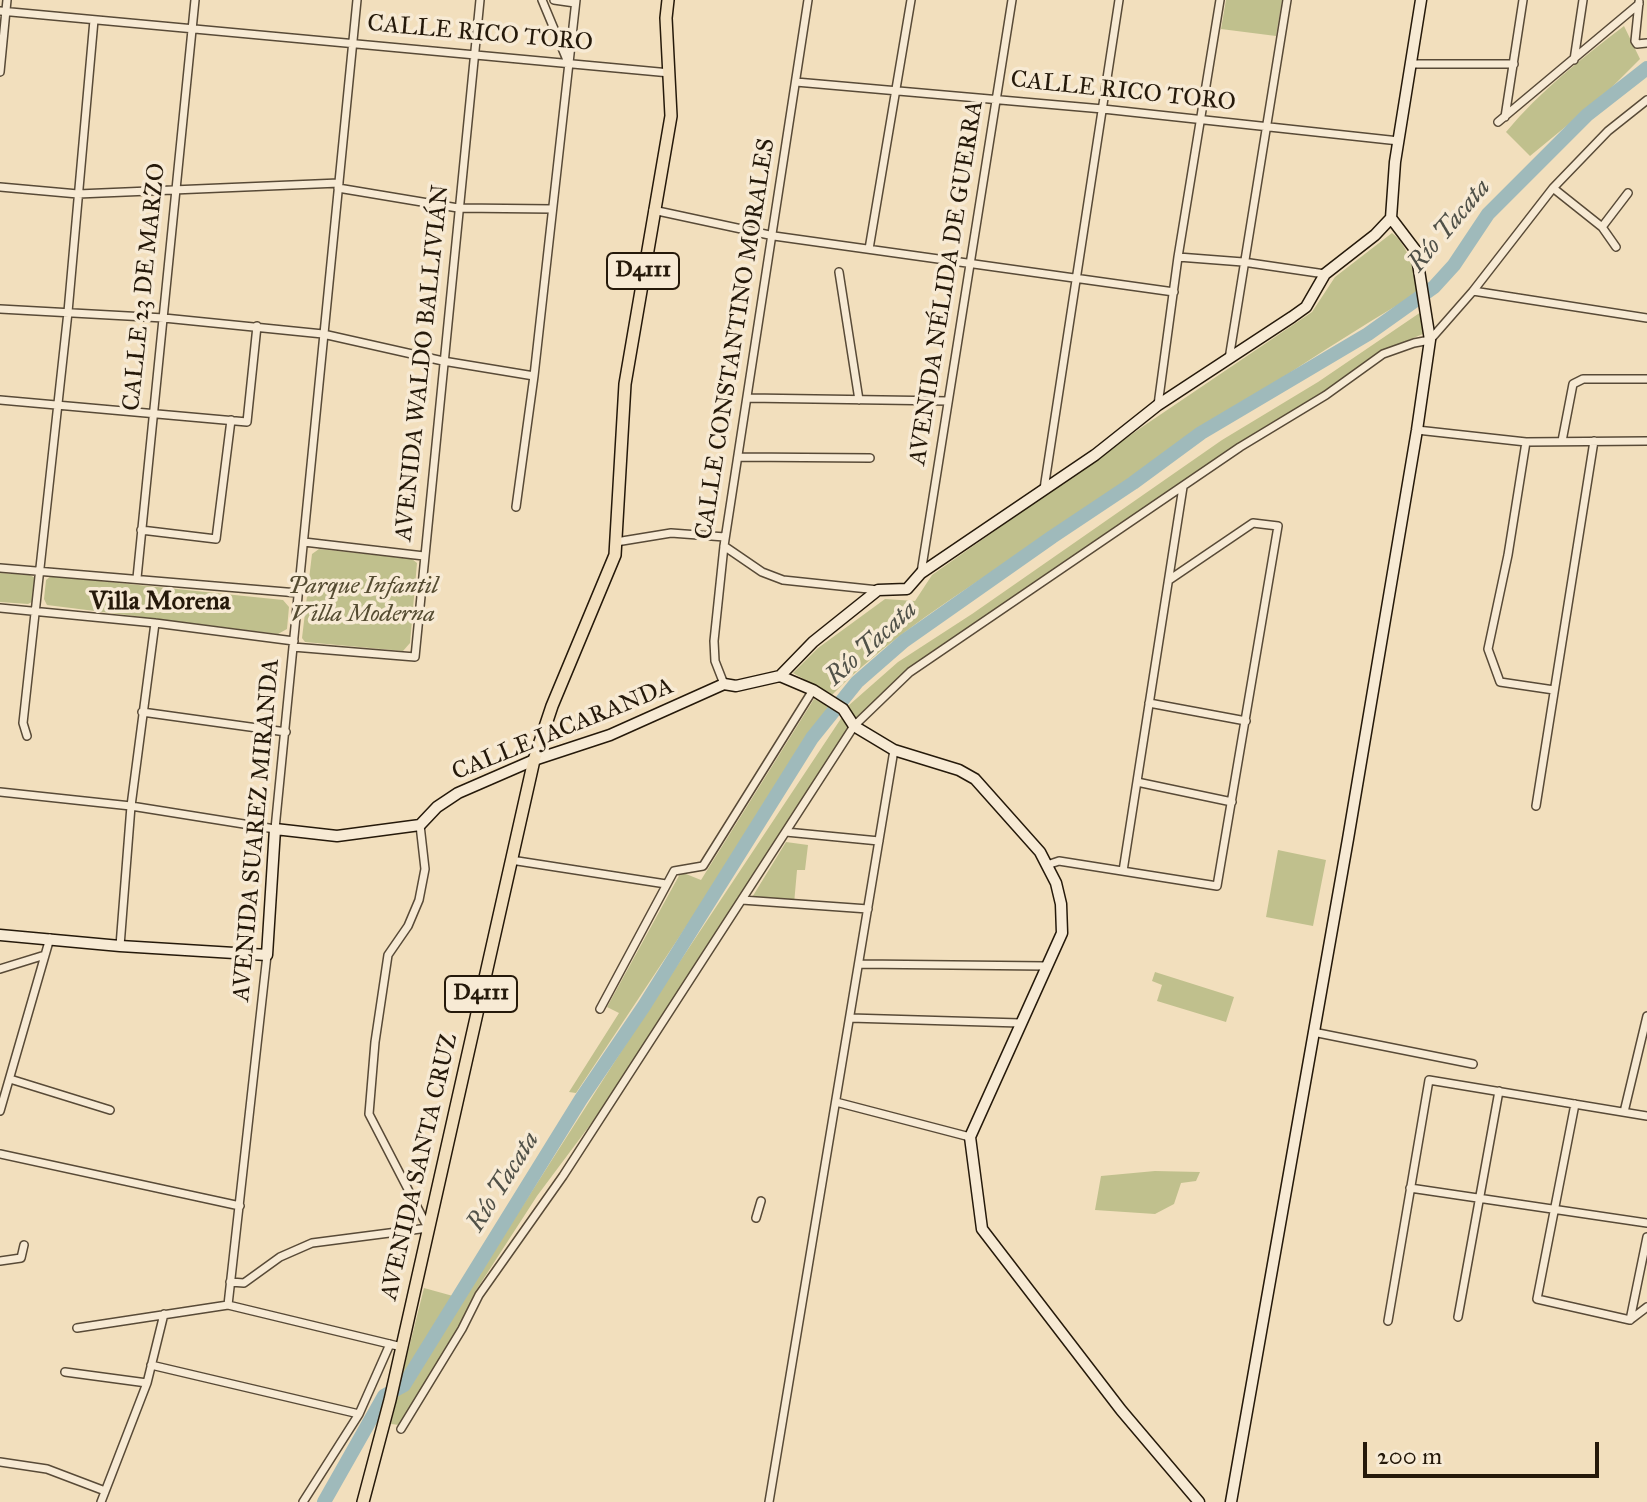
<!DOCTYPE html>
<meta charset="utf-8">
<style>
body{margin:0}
#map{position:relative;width:1647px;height:1502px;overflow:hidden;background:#f2dfbd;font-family:"IM FELL Great Primer",serif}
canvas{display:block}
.scale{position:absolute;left:1363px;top:1442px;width:236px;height:36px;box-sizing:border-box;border:4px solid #25190a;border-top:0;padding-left:10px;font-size:24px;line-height:28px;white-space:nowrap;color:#25190a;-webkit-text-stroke:6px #f7ead4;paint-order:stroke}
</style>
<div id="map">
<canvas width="1647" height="1502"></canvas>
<div class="scale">200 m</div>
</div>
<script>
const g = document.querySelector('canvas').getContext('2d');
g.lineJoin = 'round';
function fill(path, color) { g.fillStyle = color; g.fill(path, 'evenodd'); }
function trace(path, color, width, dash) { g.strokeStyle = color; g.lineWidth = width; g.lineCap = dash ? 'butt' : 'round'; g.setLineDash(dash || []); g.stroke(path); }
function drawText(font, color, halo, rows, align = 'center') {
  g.font = font + ' "IM FELL Great Primer",serif'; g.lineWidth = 7; g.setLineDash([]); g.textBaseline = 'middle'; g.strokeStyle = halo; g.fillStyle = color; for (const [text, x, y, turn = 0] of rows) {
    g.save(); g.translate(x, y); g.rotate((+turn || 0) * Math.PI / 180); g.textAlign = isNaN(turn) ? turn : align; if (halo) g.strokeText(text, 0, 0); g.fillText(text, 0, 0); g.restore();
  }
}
const green = new Path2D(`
 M1226,0H1282L1276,36L1221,29Z
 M1624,26L1640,59L1604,95L1530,156L1506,132C1540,91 1581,59 1624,26Z
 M1392,233C1410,247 1413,271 1419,292C1295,366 1176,448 1057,529C980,581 897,629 832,695L793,673L818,648L885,599L915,601L932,575L1145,425L1312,312L1335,277Z
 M1421,312L1423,334L1382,351L1325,392L1242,441L911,667L856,719L848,706L898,662L972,614L1222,440L1318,382Z
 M319,549L412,559L417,563L410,643L403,651L305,642L302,638L312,554Z
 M0,573L30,575L35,578L32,602L28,604L0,602Z
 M51,576L283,600L289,607L287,629L278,634L47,605L44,599L46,580Z
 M814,699L831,707L784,772L711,889L576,1093L569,1092L619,1013L607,1007L681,872L701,880Z
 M842,717L849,728L596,1117L537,1196L475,1292L459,1327L399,1425L391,1424L399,1390H405L647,1011Z
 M786,842L808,845L805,870H797L794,904L751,899Z
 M1278,850L1326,860L1313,926L1266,917Z
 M1155,972L1234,997L1226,1022L1157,1001L1162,985L1152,981Z
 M1155,1171L1200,1172L1196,1181L1181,1183L1174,1204L1155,1214L1095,1210L1101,1176Z
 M424,1288L453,1296L401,1380Z`);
const river = new Path2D(`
 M324,1502L384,1396L404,1385L581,1099L644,1006L812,738L857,682L904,641L1052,537L1133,483L1201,433L1368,334L1434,287L1454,265L1488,214L1587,115L1647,68`);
const street = new Path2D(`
 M542,0L567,60
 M554,0L575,3
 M1639,2L1635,41L1637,44L1647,43
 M0,11L670,73
 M1574,60L1583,0
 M1412,64H1514
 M0,72L7,0
 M796,82L1103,109L1399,141
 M1505,117L1523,0
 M1498,122L1639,4
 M0,187L78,194L339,183
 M338,188L458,208L552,209
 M1553,188L1602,227L1616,247
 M653,210L774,236L1174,292
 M1602,227L1628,193
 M869,249L911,0
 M1178,257L1243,262L1325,274
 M839,272L859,400
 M1473,291L1647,318
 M0,309L164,318L323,334L443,361L534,376
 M1229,359L1287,0
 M748,398L948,401
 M0,400L247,422L257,326
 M1158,405L1178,257L1220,0
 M1417,430L1526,442L1647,441
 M1562,441L1573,384L1583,379H1647
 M1526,442L1508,555L1488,649L1500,682L1554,690
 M738,457L870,458
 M1044,489L1119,0
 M516,507L534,376L576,0
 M141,530L216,539L231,420
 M304,542L424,556
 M616,542L671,533L725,537
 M724,546L762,572L783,580L878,590
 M0,568L298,593
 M921,573L1012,0
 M137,578L195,0
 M0,608L155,623L294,641
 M293,647L415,657L480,0
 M724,684L715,661L714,641L724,546L808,0
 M1149,703L1246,721
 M142,712L286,732
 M27,736L23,723L68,312L94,20
 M1137,782L1232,802
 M0,792L131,806L275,829L357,0
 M1536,806L1594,441
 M786,832L879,841
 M511,860L666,884
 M1047,865L1059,861L1217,886L1278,526L1253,523L1169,580
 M1123,871L1183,487
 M742,900L868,909
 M120,946L131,806L155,623
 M859,964L1045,966
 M0,969L45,955
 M600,1009L674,871L703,866L813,690
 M850,1018L1020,1023
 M1313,1032L1473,1064
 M10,1079L110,1110
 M836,1102L970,1137
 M1575,1104L1537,1299L1630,1320L1647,1307
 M0,1111L50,938
 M1624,1112L1647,1016
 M0,1154L240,1206
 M1410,1188L1647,1223
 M756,1218L761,1201
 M0,1261L21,1258L24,1245
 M230,1282L244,1283L280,1257L312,1243L428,1228L369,1114L375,1042L388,955L408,926L419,900L425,869L420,825
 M228,1305L267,955
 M1458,1317L1499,1091
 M1630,1320L1647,1237
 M1388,1321L1429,1080L1647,1116
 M77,1328L228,1305L402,1347
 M151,1365L359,1414
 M65,1372L147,1383
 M401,1429L462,1329L479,1295L563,1176L854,726L910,672L1240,447L1326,395L1383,354L1414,343L1430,340L1473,291L1553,188L1608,131L1647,100
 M0,1462L47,1469L105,1491
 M101,1502L147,1383L164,1314
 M303,1502L359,1414L390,1344
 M769,1502L894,750`);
const secondary = new Path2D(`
 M780,676L813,690L843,709L854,726L894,750L959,770L975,779L1040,852L1056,883L1061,904L1062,933L970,1137L982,1229L1121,1410L1199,1502
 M0,935L120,946L267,955L275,829L337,836L420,825L437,807L458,793L534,760L610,735L724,684L736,686L780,676L813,642L878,590L907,589L921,573L1095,455L1158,405L1292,317L1306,307L1325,274L1375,235L1391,218
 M1231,1502L1348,839L1417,430L1430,340L1416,251L1391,218L1395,162L1421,0`);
const primary = new Path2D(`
 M363,1502L390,1400L534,760L552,706L615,555L625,384L671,116L666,18L668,0`);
const shields = [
 [643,271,72],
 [481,994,72]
];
const shieldNames = [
 ["D4111",643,271],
 ["D4111",481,994]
];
const streetNames = [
 ["CALLE RICO TORO",480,34,5],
 ["CALLE RICO TORO",1123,92,6],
 ["AVENIDA NÉLIDA DE GUERRA",947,283,-81],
 ["CALLE 23 DE MARZO",145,287,-84],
 ["CALLE CONSTANTINO MORALES",736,339,-81],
 ["AVENIDA WALDO BALLIVIÁN",423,363,-84],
 ["CALLE JACARANDA",563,730,-22],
 ["AVENIDA SUAREZ MIRANDA",257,830,-85],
 ["AVENIDA SANTA CRUZ",420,1167,-77]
];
const parkNames = [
 ["Parque Infantil",363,587],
 ["Villa Moderna",363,615]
];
const waterNames = [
 ["Río Tacata",1450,226,-50],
 ["Río Tacata",872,644,-42],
 ["Río Tacata",504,1182,-58]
];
const neighbourhoodNames = [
 ["Villa Morena",160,603]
];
fill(green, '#c0c08d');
trace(river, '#9fbabb', 14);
trace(street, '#584a37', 10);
trace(secondary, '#25190a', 13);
trace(primary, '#25190a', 14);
trace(street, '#f7ead4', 7);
trace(secondary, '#f7ead4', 10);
trace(primary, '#f2dfbd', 11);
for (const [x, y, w] of shields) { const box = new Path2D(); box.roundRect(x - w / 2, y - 18, w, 36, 6); g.fillStyle = '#f7ead4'; g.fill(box); trace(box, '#25190a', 2); }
drawText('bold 22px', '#25190a', null, shieldNames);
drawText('24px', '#25190a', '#f7ead4', streetNames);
drawText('italic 24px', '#544b31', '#f7ead4', parkNames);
drawText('italic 26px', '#505148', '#f7ead4', waterNames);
drawText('bold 26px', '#25190a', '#f7ead4', neighbourhoodNames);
</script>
